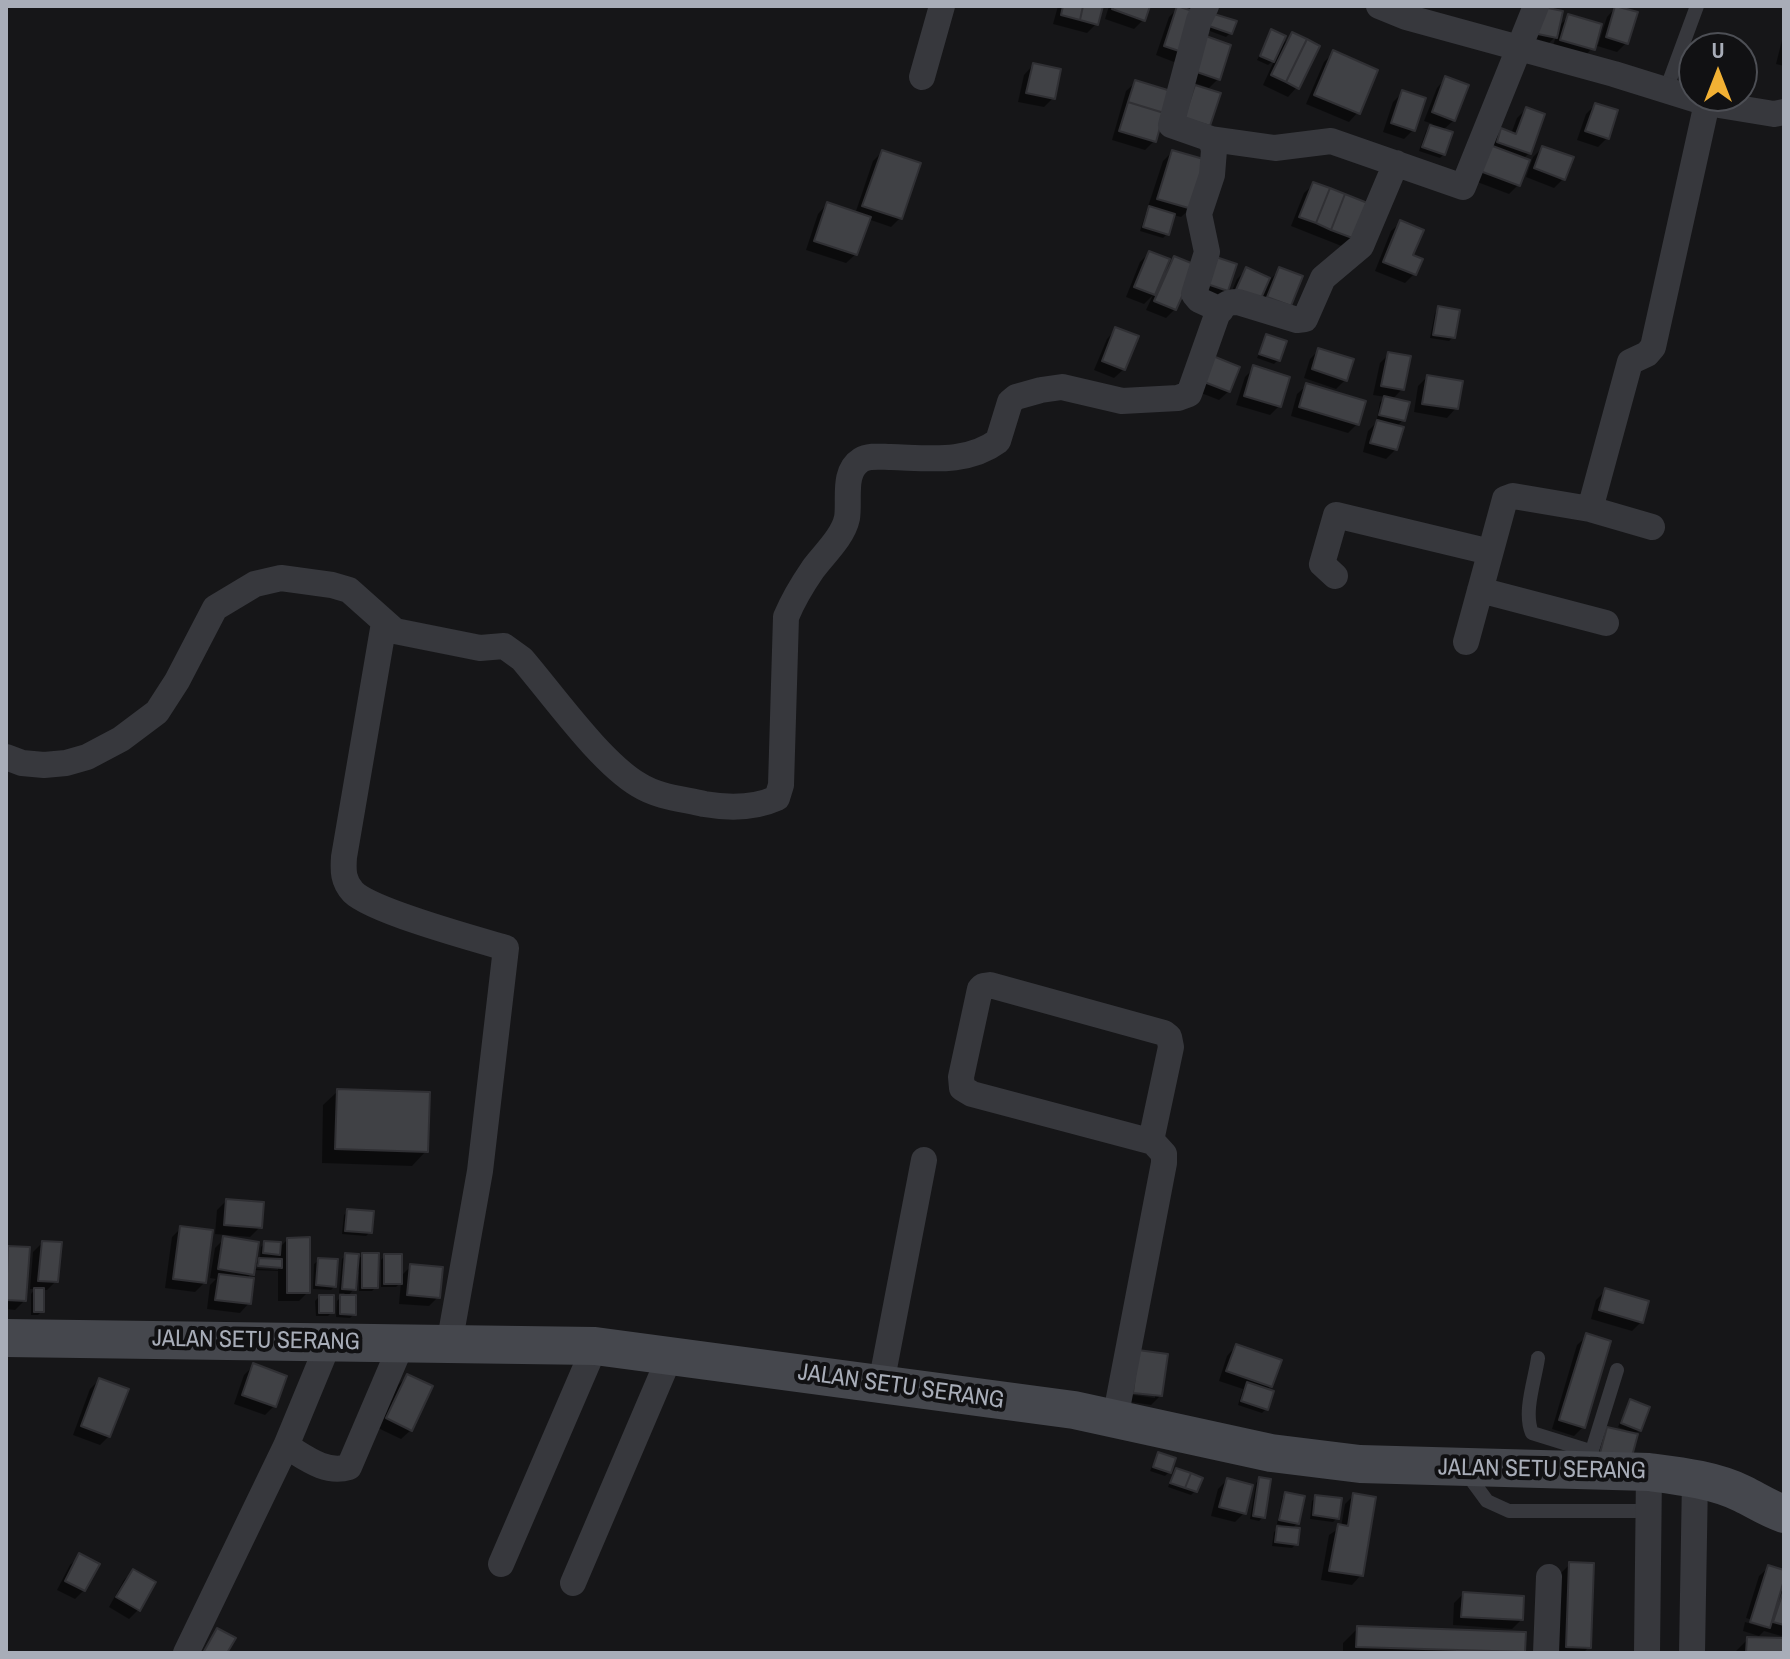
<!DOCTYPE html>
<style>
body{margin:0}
#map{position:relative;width:1790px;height:1659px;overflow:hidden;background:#161618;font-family:"Archivo Narrow",sans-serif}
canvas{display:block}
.frame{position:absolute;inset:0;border:8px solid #a8adb8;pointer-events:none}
.north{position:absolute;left:1678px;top:32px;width:80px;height:80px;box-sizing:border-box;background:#111113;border:2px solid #4d4f55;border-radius:50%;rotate:0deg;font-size:22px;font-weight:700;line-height:32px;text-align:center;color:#a8adb8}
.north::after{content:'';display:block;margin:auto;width:28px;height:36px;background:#f2b134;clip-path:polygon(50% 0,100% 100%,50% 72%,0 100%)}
</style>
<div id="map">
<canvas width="1790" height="1659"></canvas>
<div class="frame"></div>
<div class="north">U</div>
</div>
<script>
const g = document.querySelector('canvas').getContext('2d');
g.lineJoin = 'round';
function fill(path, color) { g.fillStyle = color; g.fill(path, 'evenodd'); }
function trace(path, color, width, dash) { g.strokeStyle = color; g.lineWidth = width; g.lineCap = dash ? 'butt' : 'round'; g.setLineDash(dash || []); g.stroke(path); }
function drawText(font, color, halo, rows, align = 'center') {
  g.font = font + ' "Archivo Narrow",sans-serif'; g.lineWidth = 8; g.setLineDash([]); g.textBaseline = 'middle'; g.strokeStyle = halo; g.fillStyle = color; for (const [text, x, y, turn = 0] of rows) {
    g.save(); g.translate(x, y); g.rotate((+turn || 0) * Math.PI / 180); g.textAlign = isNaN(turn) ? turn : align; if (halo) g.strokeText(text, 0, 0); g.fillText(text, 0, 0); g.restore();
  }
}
const shadow = new Path2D(`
 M1058,6H1101L1096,24L1087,33L1053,24Z
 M1109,6H1148L1143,20L1134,29L1105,19Z
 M1616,7L1626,43L1617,52L1594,45L1584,58L1552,49L1556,36L1546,46L1525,42L1529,18L1557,28L1569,16L1598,45L1607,17Z
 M1178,8L1183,52L1174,62L1156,55L1169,17Z
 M1210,20L1230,33L1226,37L1207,30Z
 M1272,32L1278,49L1292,35L1297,87L1288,97L1263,85L1275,59L1268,65L1257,60Z
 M1784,32V66L1776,64Z
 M1229,47L1218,79L1209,88L1186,80Z
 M1333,53L1358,112L1349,122L1306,104L1324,62Z
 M1033,65L1053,98L1044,107L1018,102L1024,75Z
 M1446,78L1454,120L1442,131L1444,154L1440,158L1419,151L1426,131L1433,124L1424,121L1437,88Z
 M1136,82L1154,141L1145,150L1112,140L1126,91Z
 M1403,92L1413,130L1404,139L1383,132L1393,102Z
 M1595,105L1607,138L1598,147L1577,140L1586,114Z
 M1526,109L1529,153L1522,160L1518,185L1509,194L1472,180L1493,140L1502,131L1511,134L1517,118Z
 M1542,148L1564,178L1554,188L1526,177L1533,157Z
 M882,152L900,218L891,227L868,219L856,254L846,263L806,250L818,214L827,204L855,214L873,161Z
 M1172,152L1191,208L1181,217L1173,215L1167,234L1163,238L1140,231L1163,161Z
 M1314,184L1354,238L1344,247L1291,226L1304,193Z
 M1401,222L1414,274L1405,283L1375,271L1391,231Z
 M1149,253L1164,268L1174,258L1175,309L1166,318L1146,310L1153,295L1144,304L1126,297L1140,262Z
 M1214,258L1226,290L1217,299L1196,292Z
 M1280,269L1289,305L1259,306L1263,296L1248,311L1227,302L1237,279L1246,270L1270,280Z
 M1439,309L1453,337L1449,341L1430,338L1435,313Z
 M1116,329L1124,369L1114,378L1094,370L1107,339Z
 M1267,336L1278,360L1274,364L1257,358Z
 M1319,350L1346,379L1336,389L1304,378L1310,359Z
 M1389,354L1402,389L1392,400L1403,420L1396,427V449L1386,459L1363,452L1368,431L1380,419H1377L1380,402L1386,397L1373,395L1380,363Z
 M1237,368L1229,391L1219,400L1191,389Z
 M1254,368L1279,406L1270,415L1236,405L1245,377Z
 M1427,377L1456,408L1447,418L1414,412L1418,386Z
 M1307,385L1357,424L1348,433L1291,416L1297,394Z
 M338,1091L426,1151L412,1166L322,1163L323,1105Z
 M226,1201L260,1227L250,1237L215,1234L217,1210Z
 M348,1211L370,1232L366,1236L342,1234L344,1215Z
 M181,1228L205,1282L195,1292L165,1288L172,1237Z
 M224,1239L248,1268L278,1270V1266L255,1264L262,1257H260L261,1247L265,1243L278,1249L287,1240L308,1292L299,1301H278V1271L253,1270L247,1279L249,1303L240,1313L207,1309L210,1285L216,1279L210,1278L215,1248Z
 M42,1243L56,1281L47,1290H42V1311L38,1315H31V1294L35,1289H30L33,1252Z
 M8,1248L25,1300L15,1310L6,1309V1251Z
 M346,1255L356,1261L363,1255L376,1287L372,1291H359V1272H356L354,1289L347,1297L354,1314L350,1318L336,1317L337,1301L345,1293H339L342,1259Z
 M385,1256L400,1277L411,1266L438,1297L429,1306L399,1304L401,1282L396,1287H381V1260Z
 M319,1260L335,1286L331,1290L313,1289L314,1264Z
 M1605,1291L1641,1322L1632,1331L1591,1319L1596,1300Z
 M319,1297L332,1312L328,1316H316L315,1301Z
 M1587,1336L1583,1427L1574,1436L1552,1429L1577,1345Z
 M1236,1346L1270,1386L1266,1391V1409L1262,1413L1238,1405L1243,1389L1219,1381L1227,1356Z
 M253,1366L274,1406L265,1415L234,1404L244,1375Z
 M407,1376L411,1430L401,1439L378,1428L398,1385Z
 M99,1380L109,1436L100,1445L73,1435L90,1389Z
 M1126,1394L1155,1398V1394L1160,1396L1151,1405L1125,1401Z
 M1630,1402L1640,1430L1592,1462L1598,1438L1607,1429L1625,1433L1626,1430L1618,1427Z
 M1158,1454L1169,1472L1165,1476L1150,1471Z
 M1176,1470L1195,1491L1191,1495L1168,1487Z
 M1260,1479L1263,1517L1259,1521L1250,1519L1256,1483Z
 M1227,1480L1244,1513L1235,1522L1211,1516L1218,1489Z
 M1286,1494L1298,1523L1291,1529L1296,1544L1292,1548L1272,1546L1274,1532L1281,1525L1277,1524L1282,1498Z
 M1354,1495L1361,1575L1352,1585L1321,1580L1329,1535L1341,1527L1345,1504Z
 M1316,1497L1337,1518L1333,1522L1310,1519L1312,1501Z
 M80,1556L84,1590L75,1599L57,1590L70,1565Z
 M1570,1564L1589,1647L1583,1653H1558L1561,1573Z
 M1769,1567L1784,1572L1780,1586L1784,1582V1633L1781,1636L1764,1631L1759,1636L1743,1631L1745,1622L1765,1628V1624L1746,1618L1759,1576Z
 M133,1571L138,1610L129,1619L109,1607L124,1580Z
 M1463,1594L1521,1620L1512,1629L1453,1625L1454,1603Z
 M1358,1628L1523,1652L1343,1653V1643Z
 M1748,1639L1784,1640V1653H1734Z`);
const building = new Path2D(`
 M1063,6H1083L1080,20L1061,15Z
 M1083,6H1103L1098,25L1080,20Z
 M1114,6H1150L1145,21L1112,9Z
 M1177,6L1199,13L1185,53L1164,46Z
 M1538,6L1563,11L1557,38L1533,33Z
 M1615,6L1638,12L1628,44L1606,37Z
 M1214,14L1237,21L1232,34L1209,26Z
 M1568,14L1602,24L1595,50L1560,40Z
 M1271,29L1286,36L1274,62L1260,56Z
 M1292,32L1307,39L1286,82L1271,75Z
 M1206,36L1231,45L1220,80L1194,71Z
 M1307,39L1320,46L1299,89L1286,82Z
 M1333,50L1378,70L1360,114L1314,95Z
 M1033,63L1061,69L1055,99L1026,93Z
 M1445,76L1469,85L1455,121L1432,112Z
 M1135,80L1171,91L1164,113L1128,102Z
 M1195,85L1221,93L1210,126L1184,118Z
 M1402,90L1426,98L1415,131L1391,123Z
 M1128,102L1164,113L1156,142L1119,131Z
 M1595,103L1618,110L1609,139L1585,131Z
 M1526,107L1545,114L1531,154L1497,142L1501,128L1516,134Z
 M1430,125L1453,132L1445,155L1422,147Z
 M1490,145L1530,160L1520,186L1480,171Z
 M1542,146L1574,157L1565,180L1534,168Z
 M882,150L921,163L902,219L862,206Z
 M1172,150L1207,160L1192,209L1157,199Z
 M1313,182L1330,188L1316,223L1299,217Z
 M1330,188L1345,194L1331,230L1316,223Z
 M1345,194L1370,204L1355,239L1331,230Z
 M827,202L871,217L857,255L814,241Z
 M1149,206L1175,214L1169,235L1143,227Z
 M1400,220L1424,230L1413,255L1423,259L1416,275L1383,262Z
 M1149,251L1170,259L1155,295L1134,287Z
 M1174,256L1196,265L1176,310L1154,301Z
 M1213,256L1237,264L1228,291L1204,283Z
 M1246,267L1270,278L1259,303L1235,292Z
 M1279,267L1303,276L1291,306L1267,297Z
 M1438,306L1460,310L1455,338L1433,335Z
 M1115,327L1139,336L1125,370L1102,361Z
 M1266,334L1287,341L1280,361L1259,354Z
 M1318,348L1354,359L1347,381L1312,369Z
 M1388,352L1411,356L1404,390L1381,386Z
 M1208,354L1240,367L1230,392L1199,380Z
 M1253,365L1290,377L1281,407L1244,396Z
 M1427,375L1463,381L1458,409L1422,404Z
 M1306,383L1366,401L1359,425L1299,407Z
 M1384,396L1410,402L1405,421L1379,415Z
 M1377,420L1404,427L1397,450L1370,443Z
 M337,1089L430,1092L428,1152L335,1149Z
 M226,1199L264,1202L262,1228L224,1225Z
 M347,1209L374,1211L372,1233L345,1231Z
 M180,1226L213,1230L206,1283L173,1279Z
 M223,1236L259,1242L254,1275L218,1269Z
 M310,1237V1293H287V1238Z
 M42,1241L62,1242L58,1282L38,1281Z
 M264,1241L281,1242L280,1255L263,1253Z
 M8,1246L30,1247L26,1301L6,1300Z
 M345,1253L359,1254L356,1290L342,1289Z
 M362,1253H379L378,1288H362Z
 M384,1254H402V1284H384Z
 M259,1258L282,1259V1268L258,1266Z
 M318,1258L338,1259L336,1287L316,1285Z
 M410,1264L443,1267L440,1298L407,1295Z
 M219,1274L254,1278L251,1304L215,1300Z
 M34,1288H44V1312H34Z
 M1605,1288L1649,1301L1643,1323L1599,1310Z
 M319,1295H334V1313H319Z
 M340,1295H356V1315L340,1314Z
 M1586,1333L1611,1341L1585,1428L1559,1420Z
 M1236,1344L1282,1360L1272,1387L1226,1371Z
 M1138,1350L1168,1354L1162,1396L1133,1393Z
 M253,1363L287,1376L276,1407L242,1395Z
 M407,1374L433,1386L412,1431L386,1418Z
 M99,1378L129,1389L110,1437L81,1426Z
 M1247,1382L1274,1391L1268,1410L1241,1401Z
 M1630,1399L1650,1407L1641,1431L1621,1423Z
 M1607,1427L1638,1434L1631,1460L1600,1453Z
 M1158,1452L1176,1458L1171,1473L1153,1467Z
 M1176,1468L1191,1473L1185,1488L1170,1483Z
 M1191,1473L1203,1478L1197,1492L1185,1488Z
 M1259,1477L1271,1479L1265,1518L1253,1516Z
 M1227,1478L1253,1485L1246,1514L1219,1507Z
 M1285,1492L1305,1496L1299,1524L1279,1520Z
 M1353,1493L1376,1497L1363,1576L1329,1571L1338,1524L1348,1526Z
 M1315,1495L1342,1498L1339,1519L1313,1515Z
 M1277,1526L1300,1528L1298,1545L1275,1542Z
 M79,1553L100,1564L85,1591L65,1581Z
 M1569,1562L1594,1563L1591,1648L1566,1647Z
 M1768,1565L1784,1570V1580L1770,1628L1750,1622Z
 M133,1569L156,1582L140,1611L116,1597Z
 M1784,1589V1625L1773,1622Z
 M1463,1592L1524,1596L1523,1620L1461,1617Z
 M1357,1626L1526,1632L1525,1652L1356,1647Z
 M217,1628L236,1638L227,1653H203Z
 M1747,1637L1784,1638V1653H1746Z`);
const lane = new Path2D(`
 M1666,90L1697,6
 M1538,1358C1535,1380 1523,1412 1532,1433L1590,1451
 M1590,1457L1617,1370
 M1465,1471L1487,1501L1509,1511H1647`);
const street = new Path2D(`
 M1206,6L1199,20L1171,125L1211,139L1275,148L1331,141L1463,187L1536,6
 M1379,6L1406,17L1614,74L1707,103L1774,114L1784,112
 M922,77L942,6
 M1211,139L1214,150L1212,175L1199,214L1207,252L1194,294L1199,300L1221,310
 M1590,509L1652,527
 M1335,576L1322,564L1336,515L1490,552
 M1480,590L1606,623
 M384,623L344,857C343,871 343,881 353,892C372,911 475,939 506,948L480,1171L449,1345
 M1466,642L1505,499L1513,496L1590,509L1630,362L1647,354L1653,347L1707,103
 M6,757L22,763L44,765L66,763L87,757L121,739L157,712L177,681L215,608L255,584L281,578L332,585L349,590L395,631L480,648L504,646L522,659C553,695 600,762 639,785C658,797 683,799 704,804C727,808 755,808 777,798L781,785L786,617C793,600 802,585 813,569C824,554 843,537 847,518C850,500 842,472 861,460C869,455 882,457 891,457C929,458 967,464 998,441L1010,402L1016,397L1041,390L1062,387L1122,401L1178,398L1189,394L1217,315C1224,305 1226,302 1238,302L1297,320L1305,319L1323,278L1361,246L1396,163
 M881,1384L924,1160
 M1115,1419L1164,1163V1154L1153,1142L1152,1136L1171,1047L1169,1037L1164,1033L990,985L983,986L980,989L961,1077L962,1088L972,1094L1153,1142
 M286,1446C306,1458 325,1474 349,1467L402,1343
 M501,1564L595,1346
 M573,1583L670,1356
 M186,1653L286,1446L329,1342
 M1546,1653L1549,1577
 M1647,1653L1649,1472
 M1692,1653L1695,1479`);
const secondary = new Path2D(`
 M6,1338L595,1346L1074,1410L1271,1453L1360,1464L1649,1472C1680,1476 1715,1480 1743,1494C1757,1501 1769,1509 1784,1514`);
const streetNames = [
 ["JALAN SETU SERANG",256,1341,1],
 ["JALAN SETU SERANG",901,1387,8],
 ["JALAN SETU SERANG",1542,1470,1]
];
fill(shadow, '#0007');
fill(building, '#404145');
trace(building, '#303034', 2);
trace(lane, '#37383d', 14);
trace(street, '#37383d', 26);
trace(secondary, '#45474d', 38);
drawText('24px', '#a8adb8', '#111113', streetNames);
</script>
